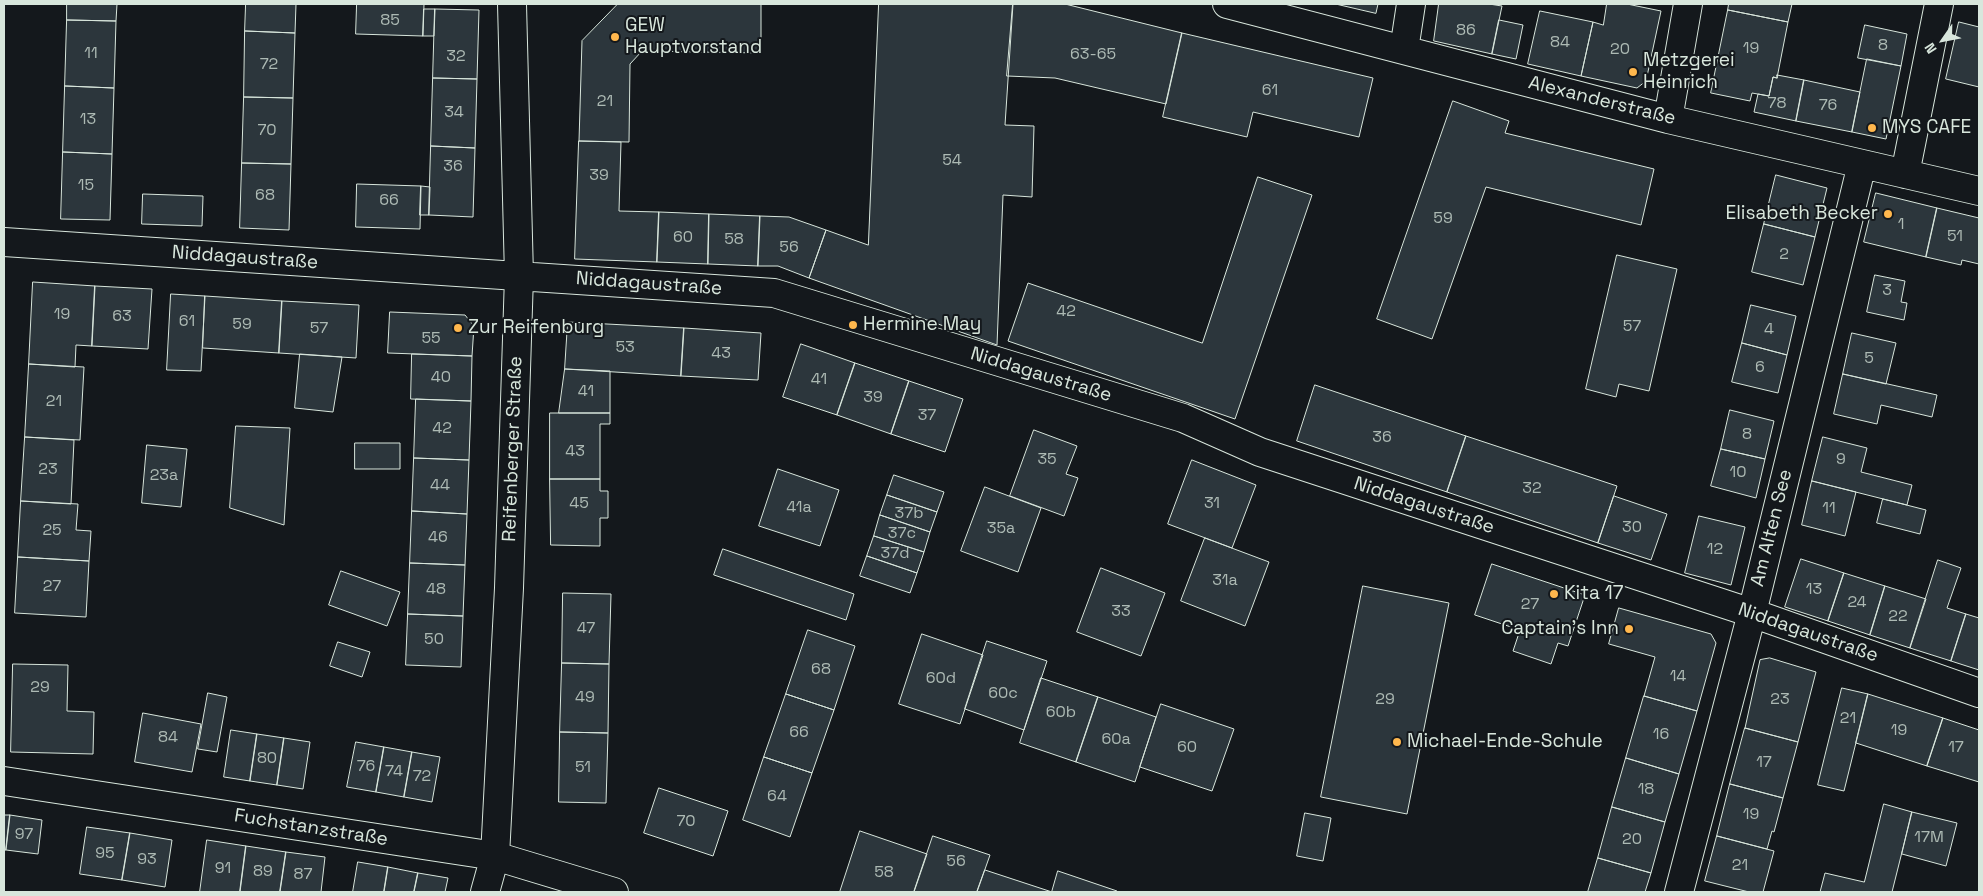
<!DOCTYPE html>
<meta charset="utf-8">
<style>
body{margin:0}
#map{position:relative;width:1983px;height:896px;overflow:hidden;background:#14181c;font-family:"Space Grotesk",sans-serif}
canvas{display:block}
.frame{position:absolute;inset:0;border:5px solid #d8e6dc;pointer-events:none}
.north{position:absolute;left:1918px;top:15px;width:50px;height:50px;-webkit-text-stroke:4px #14181c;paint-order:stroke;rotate:237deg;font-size:14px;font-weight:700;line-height:20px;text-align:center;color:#d8e6dc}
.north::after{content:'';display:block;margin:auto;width:18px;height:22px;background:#d8e6dc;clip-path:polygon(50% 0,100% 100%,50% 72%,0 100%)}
</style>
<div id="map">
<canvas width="1983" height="896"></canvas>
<div class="frame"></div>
<div class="north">N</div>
</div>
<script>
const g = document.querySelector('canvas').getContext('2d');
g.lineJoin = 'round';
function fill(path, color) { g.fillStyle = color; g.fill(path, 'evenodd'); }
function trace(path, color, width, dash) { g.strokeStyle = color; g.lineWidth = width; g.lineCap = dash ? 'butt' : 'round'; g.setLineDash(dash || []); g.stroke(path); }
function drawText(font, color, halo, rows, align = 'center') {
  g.font = font + ' "Space Grotesk",sans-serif'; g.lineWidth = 4; g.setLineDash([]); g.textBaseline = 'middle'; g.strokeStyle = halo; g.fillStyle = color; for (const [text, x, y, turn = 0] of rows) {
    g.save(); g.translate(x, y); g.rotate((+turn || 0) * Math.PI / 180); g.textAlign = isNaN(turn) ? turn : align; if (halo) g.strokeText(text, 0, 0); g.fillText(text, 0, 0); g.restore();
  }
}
const building = new Path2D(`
 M67,4H117L116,21L67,20Z
 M246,4H296L295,33L245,31Z
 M357,4H424L423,36L356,34Z
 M618,4H761V53L642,51L630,64L629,142L579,141L582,41Z
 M879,4H1013L1005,125L1034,126L1032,197L1003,195L997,345L809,278L826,230L868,245Z
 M1013,4H1065L1182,33L1166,104L1055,78L1007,76Z
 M1336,4H1378L1376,13Z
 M1439,4H1489L1502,6L1492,54L1434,41Z
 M1607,4H1627L1661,11L1646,81L1637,88L1581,76L1593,22L1603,25Z
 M1729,4H1792L1788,22L1728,10Z
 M424,9H435L434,36H423Z
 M435,9L479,10L477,79L433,78Z
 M1728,10L1788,22L1777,78L1773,77L1769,96L1752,93L1750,101L1711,93Z
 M1540,11L1593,22L1581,76L1528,64Z
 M67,20L116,21L114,88L65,86Z
 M1499,20L1523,25L1516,59L1492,54Z
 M1959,22L1979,27V87L1946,79Z
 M1865,25L1907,34L1901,66L1858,58Z
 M245,31L295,33L293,98L244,97Z
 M1182,33L1373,78L1359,137L1253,112L1247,137L1163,117Z
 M1867,59L1901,66L1886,139L1852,132Z
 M1777,75L1804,80L1796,121L1754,112L1758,94L1769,96L1773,77L1777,78Z
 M433,78L477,79L475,148L431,146Z
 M1804,80L1860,92L1852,132L1796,121Z
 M65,86L114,88L112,154L63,152Z
 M244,97L293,98L291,164L242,163Z
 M1453,101L1509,121L1505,133L1654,169L1641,225L1486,187L1432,339L1377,319Z
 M579,141L621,142L619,211L659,212L657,262L575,259Z
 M431,146L475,148L473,217L429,215Z
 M63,152L112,154L110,220L61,219Z
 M242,163L291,164L289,230L240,228Z
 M1776,175L1827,188L1815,237L1764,224Z
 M1258,177L1312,195L1235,419L1008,341L1028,283L1202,343Z
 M357,184L421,186L420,229L356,227Z
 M421,186L430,187L429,215H420Z
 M1876,193L1937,208L1926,257L1864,242Z
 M143,194L203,196L202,226L142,224Z
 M1937,208L1979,218V264L1962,260L1961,265L1926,257Z
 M659,212L709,214L708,264L657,262Z
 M709,214L760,216L758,266L708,264Z
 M760,216L789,217L826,230L809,278L778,266H758Z
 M1764,224L1815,237L1803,285L1752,272Z
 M1617,255L1677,269L1649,391L1619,384L1616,397L1586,389Z
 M1875,275L1905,281L1901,302L1907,303L1904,320L1867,312Z
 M33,282L95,286L92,346L76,345L75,367L29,364Z
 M95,286L152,289L148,349L92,346Z
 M171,294L205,296L201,371L167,370Z
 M205,296L282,301L279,353L203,348Z
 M282,301L359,305L356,358L279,353Z
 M1751,305L1796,316L1787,355L1742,343Z
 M390,312L465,315L474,326L472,356L388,353Z
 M568,322L684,328L681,376L565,369Z
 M684,328L761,333L758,380L681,376Z
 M1852,333L1896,343L1886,384L1843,374Z
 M1742,343L1787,355L1778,393L1732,382Z
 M801,344L855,363L837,415L783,397Z
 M300,354L342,357L333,412L295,408Z
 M412,354L472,356L471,401L411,399Z
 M855,363L909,381L891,434L837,415Z
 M29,364L84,367L80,440L25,437Z
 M565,369L610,371V413H559Z
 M1843,374L1937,395L1932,417L1881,405L1877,424L1834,414Z
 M909,381L963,399L945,452L891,434Z
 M1315,385L1466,436L1447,492L1297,441Z
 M416,399L471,401L469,460L414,458Z
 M1730,410L1774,421L1765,459L1721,449Z
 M550,413H610V424H600V479H550Z
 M236,426L290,428L284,525L230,508Z
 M1034,430L1077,446L1066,474L1078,478L1064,516L1010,496Z
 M1466,436L1617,486L1598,543L1447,492Z
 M25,437L74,440L71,504L21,501Z
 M1823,437L1867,448L1861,472L1912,485L1907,505L1812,481Z
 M355,443H400V469H355Z
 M147,445L187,449L181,507L142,503Z
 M1721,449L1765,459L1756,498L1711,486Z
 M414,458L469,460L467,514L412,511Z
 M1192,460L1256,485L1232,548L1168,524Z
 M778,469L839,490L820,546L759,526Z
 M894,475L944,492L937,512L887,495Z
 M550,479H600V491H608V518H600V546L551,545Z
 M1812,481L1856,492L1845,536L1802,525Z
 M985,487L1041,508L1018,572L961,551Z
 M887,495L937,512L930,532L880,515Z
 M1614,496L1667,514L1651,560L1598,543Z
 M1883,499L1926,510L1920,534L1877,523Z
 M21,501L78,504L76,530L91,531L89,561L18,557Z
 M412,511L467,514L465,565L410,563Z
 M880,515L930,532L924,552L874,536Z
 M1699,516L1745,527L1731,585L1685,573Z
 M874,536L924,552L917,573L867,556Z
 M1205,538L1269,562L1245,626L1181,601Z
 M723,549L854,594L846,620L714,575Z
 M867,556L917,573L910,593L860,576Z
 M18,557L89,561L86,617L15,613Z
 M1801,559L1844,573L1828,621L1785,607Z
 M1938,560L1961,568L1947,608L1966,614L1951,661L1910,648Z
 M410,563L465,565L463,616L408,614Z
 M1492,564L1585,595L1568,646L1558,643L1551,664L1513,651L1520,630L1475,615Z
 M1101,568L1165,593L1141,656L1077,632Z
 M341,571L400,592L387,626L329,605Z
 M1844,573L1885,586L1870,635L1828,621Z
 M1363,586L1449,603L1407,814L1321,797Z
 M1885,586L1926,599L1910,648L1870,635Z
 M563,593L611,594L609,664L562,663Z
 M1619,608L1711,634L1716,643L1697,711L1644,696L1655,657L1609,644Z
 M408,614L463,616L461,667L406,665Z
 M1966,614L1979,618V670L1951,661Z
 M808,630L855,646L834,710L786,694Z
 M922,634L983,655L960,724L899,704Z
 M987,641L1047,661L1024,730L965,709Z
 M338,642L370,652L362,677L330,666Z
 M1770,658L1816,672L1798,742L1745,728L1760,660Z
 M562,663L609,664L608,733L560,732Z
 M13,664L68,665L67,711L94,712L93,754L11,752Z
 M1041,678L1098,697L1076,762L1020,743Z
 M1842,688L1868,694L1844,791L1818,785Z
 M208,693L227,697L217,752L198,749Z
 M786,694L834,710L812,773L764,757Z
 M1868,694L1943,718L1927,766L1856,743Z
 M1644,696L1697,711L1679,774L1626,758Z
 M1098,697L1156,717L1135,782L1076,762Z
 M1161,704L1234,729L1212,791L1140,767Z
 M143,713L201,724L192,772L135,762Z
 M1943,718L1979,730V782L1927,766Z
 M1745,728L1798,742L1783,798L1730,784Z
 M231,730L257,734L250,781L224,777Z
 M560,732L608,733L606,803L559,802Z
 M257,734L284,738L277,785L250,781Z
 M284,738L310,742L303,789L277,785Z
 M356,742L384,747L376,792L347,787Z
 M384,747L412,752L404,797L376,792Z
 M412,752L440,757L432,802L404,797Z
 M764,757L812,773L790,837L743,820Z
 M1626,758L1679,774L1665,822L1612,807Z
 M1730,784L1783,798L1774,832L1772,831L1767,849L1717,836Z
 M659,788L728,811L713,856L644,833Z
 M1884,804L1912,812L1892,892H1820L1825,873L1864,882Z
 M1612,807L1665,822L1651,873L1598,858Z
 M1912,812L1957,823L1946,866L1902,854Z
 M1305,813L1331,818L1323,861L1297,856Z
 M4,815H10L6,850H4Z
 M10,815L42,820L38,854L6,850Z
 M87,827L130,833L122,880L80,874Z
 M860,831L927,854L914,892H840Z
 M130,833L172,840L165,887L122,880Z
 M933,836L990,855L977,892H914Z
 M1717,836L1774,851L1763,892H1749L1705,881Z
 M207,840L246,846L240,892H200Z
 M246,846L286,852L280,892H240Z
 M286,852L325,857L321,892H280Z
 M1598,858L1651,873L1645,892H1588Z
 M358,862L388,867L384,892H353Z
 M388,867L418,873L414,892H384Z
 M985,870L1052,892H977Z
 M1058,871L1117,891V892H1052Z
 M418,873L448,878L445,892H414Z`);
const minor = new Path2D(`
 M1227,4L1668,119L1979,191
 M1404,50L1411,4
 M1668,119L1688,4
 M1905,174L1939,4
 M4,242L774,293L1183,418L1260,452L1752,613L1979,693
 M4,781L495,856L614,892
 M485,892L495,856L509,588L519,276L512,4
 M1679,892L1752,613L1862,164`);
const markers = [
 [615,37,5,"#ffb74d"],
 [1633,72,5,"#ffb74d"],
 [1872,128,5,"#ffb74d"],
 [1888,214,5,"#ffb74d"],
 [853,325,5,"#ffb74d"],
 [458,328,5,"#ffb74d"],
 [1554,594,5,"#ffb74d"],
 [1629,629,5,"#ffb74d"],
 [1397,742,5,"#ffb74d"]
];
const numberNames = [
 ["85",390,21],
 ["86",1466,31],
 ["84",1560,43],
 ["8",1883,46],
 ["19",1751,49],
 ["20",1620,50],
 ["11",91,54],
 ["63-65",1093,55],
 ["32",456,57],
 ["72",269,65],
 ["61",1270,91],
 ["21",605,102],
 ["78",1777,104],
 ["76",1828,106],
 ["34",454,113],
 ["13",88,120],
 ["70",267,131],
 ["54",952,161],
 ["36",453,167],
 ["39",599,176],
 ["15",86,186],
 ["68",265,196],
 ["66",389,201],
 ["59",1443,219],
 ["1",1901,225],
 ["51",1955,237],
 ["60",683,238],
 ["58",734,240],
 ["56",789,248],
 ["2",1784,255],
 ["3",1887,291],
 ["42",1066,312],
 ["19",62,315],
 ["63",122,317],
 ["61",187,322],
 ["59",242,325],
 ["57",1632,327],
 ["57",319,329],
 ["4",1769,330],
 ["55",431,339],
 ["53",625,348],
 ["43",721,354],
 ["5",1869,359],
 ["6",1760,368],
 ["40",441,378],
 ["41",819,380],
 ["41",586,392],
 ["39",873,398],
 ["21",54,402],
 ["37",927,416],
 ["42",442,429],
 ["8",1747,435],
 ["36",1382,438],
 ["43",575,452],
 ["35",1047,460],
 ["9",1841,460],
 ["23",48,470],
 ["10",1738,473],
 ["23a",164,476],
 ["44",440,486],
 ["32",1532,489],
 ["45",579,504],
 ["31",1212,504],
 ["41a",799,508],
 ["11",1829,509],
 ["37b",909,514],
 ["30",1632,528],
 ["35a",1001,529],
 ["25",52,531],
 ["37c",902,534],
 ["46",438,538],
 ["12",1715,550],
 ["37d",895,554],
 ["31a",1225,581],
 ["27",52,587],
 ["48",436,590],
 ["13",1814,590],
 ["24",1857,603],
 ["27",1530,605],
 ["33",1121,612],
 ["22",1898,617],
 ["47",586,629],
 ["50",434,640],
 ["68",821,670],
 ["14",1678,677],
 ["60d",941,679],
 ["29",40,688],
 ["60c",1003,694],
 ["49",585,698],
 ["29",1385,700],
 ["23",1780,700],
 ["60b",1061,713],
 ["21",1848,719],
 ["19",1899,731],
 ["66",799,733],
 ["16",1661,735],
 ["84",168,738],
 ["60a",1116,740],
 ["60",1187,748],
 ["17",1956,748],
 ["80",267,759],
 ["17",1764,763],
 ["76",366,767],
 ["51",583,768],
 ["74",394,772],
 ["72",422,777],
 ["18",1646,790],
 ["64",777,797],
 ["19",1751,815],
 ["70",686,822],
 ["97",24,835],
 ["17M",1929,838],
 ["20",1632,840],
 ["95",105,854],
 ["93",147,860],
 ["56",956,862],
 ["21",1740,866],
 ["91",223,869],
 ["89",263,872],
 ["58",884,873],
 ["87",303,875]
];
const poiNames = [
 ["GEW",625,26],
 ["Hauptvorstand",625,48],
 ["Metzgerei",1643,61],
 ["Heinrich",1643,83],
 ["MYS CAFE",1882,128],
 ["Elisabeth Becker",1878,214,"right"],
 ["Hermine May",863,325],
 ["Zur Reifenburg",468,328],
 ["Kita 17",1564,594],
 ["Captain's Inn",1619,629,"right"],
 ["Michael-Ende-Schule",1407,742]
];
const streetNames = [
 ["Alexanderstraße",1602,101,14],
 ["Niddagaustraße",245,258,4],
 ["Niddagaustraße",649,284,4],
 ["Niddagaustraße",1041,375,17],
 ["Reifenberger Straße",513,449,-88],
 ["Niddagaustraße",1424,506,18],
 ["Am Alten See",1772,528,-76],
 ["Niddagaustraße",1808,633,19],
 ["Fuchstanzstraße",311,828,9]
];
fill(building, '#2c363c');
trace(building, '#d8e6dc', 1);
trace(minor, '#d8e6dc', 30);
trace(minor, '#14181c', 28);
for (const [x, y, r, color] of markers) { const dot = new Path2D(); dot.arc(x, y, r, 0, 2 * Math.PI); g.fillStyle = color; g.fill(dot); trace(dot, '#14181c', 2); }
drawText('16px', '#adbab4', null, numberNames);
drawText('19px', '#d8e6dc', '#14181c', poiNames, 'left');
drawText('19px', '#d8e6dc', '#14181c', streetNames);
</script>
